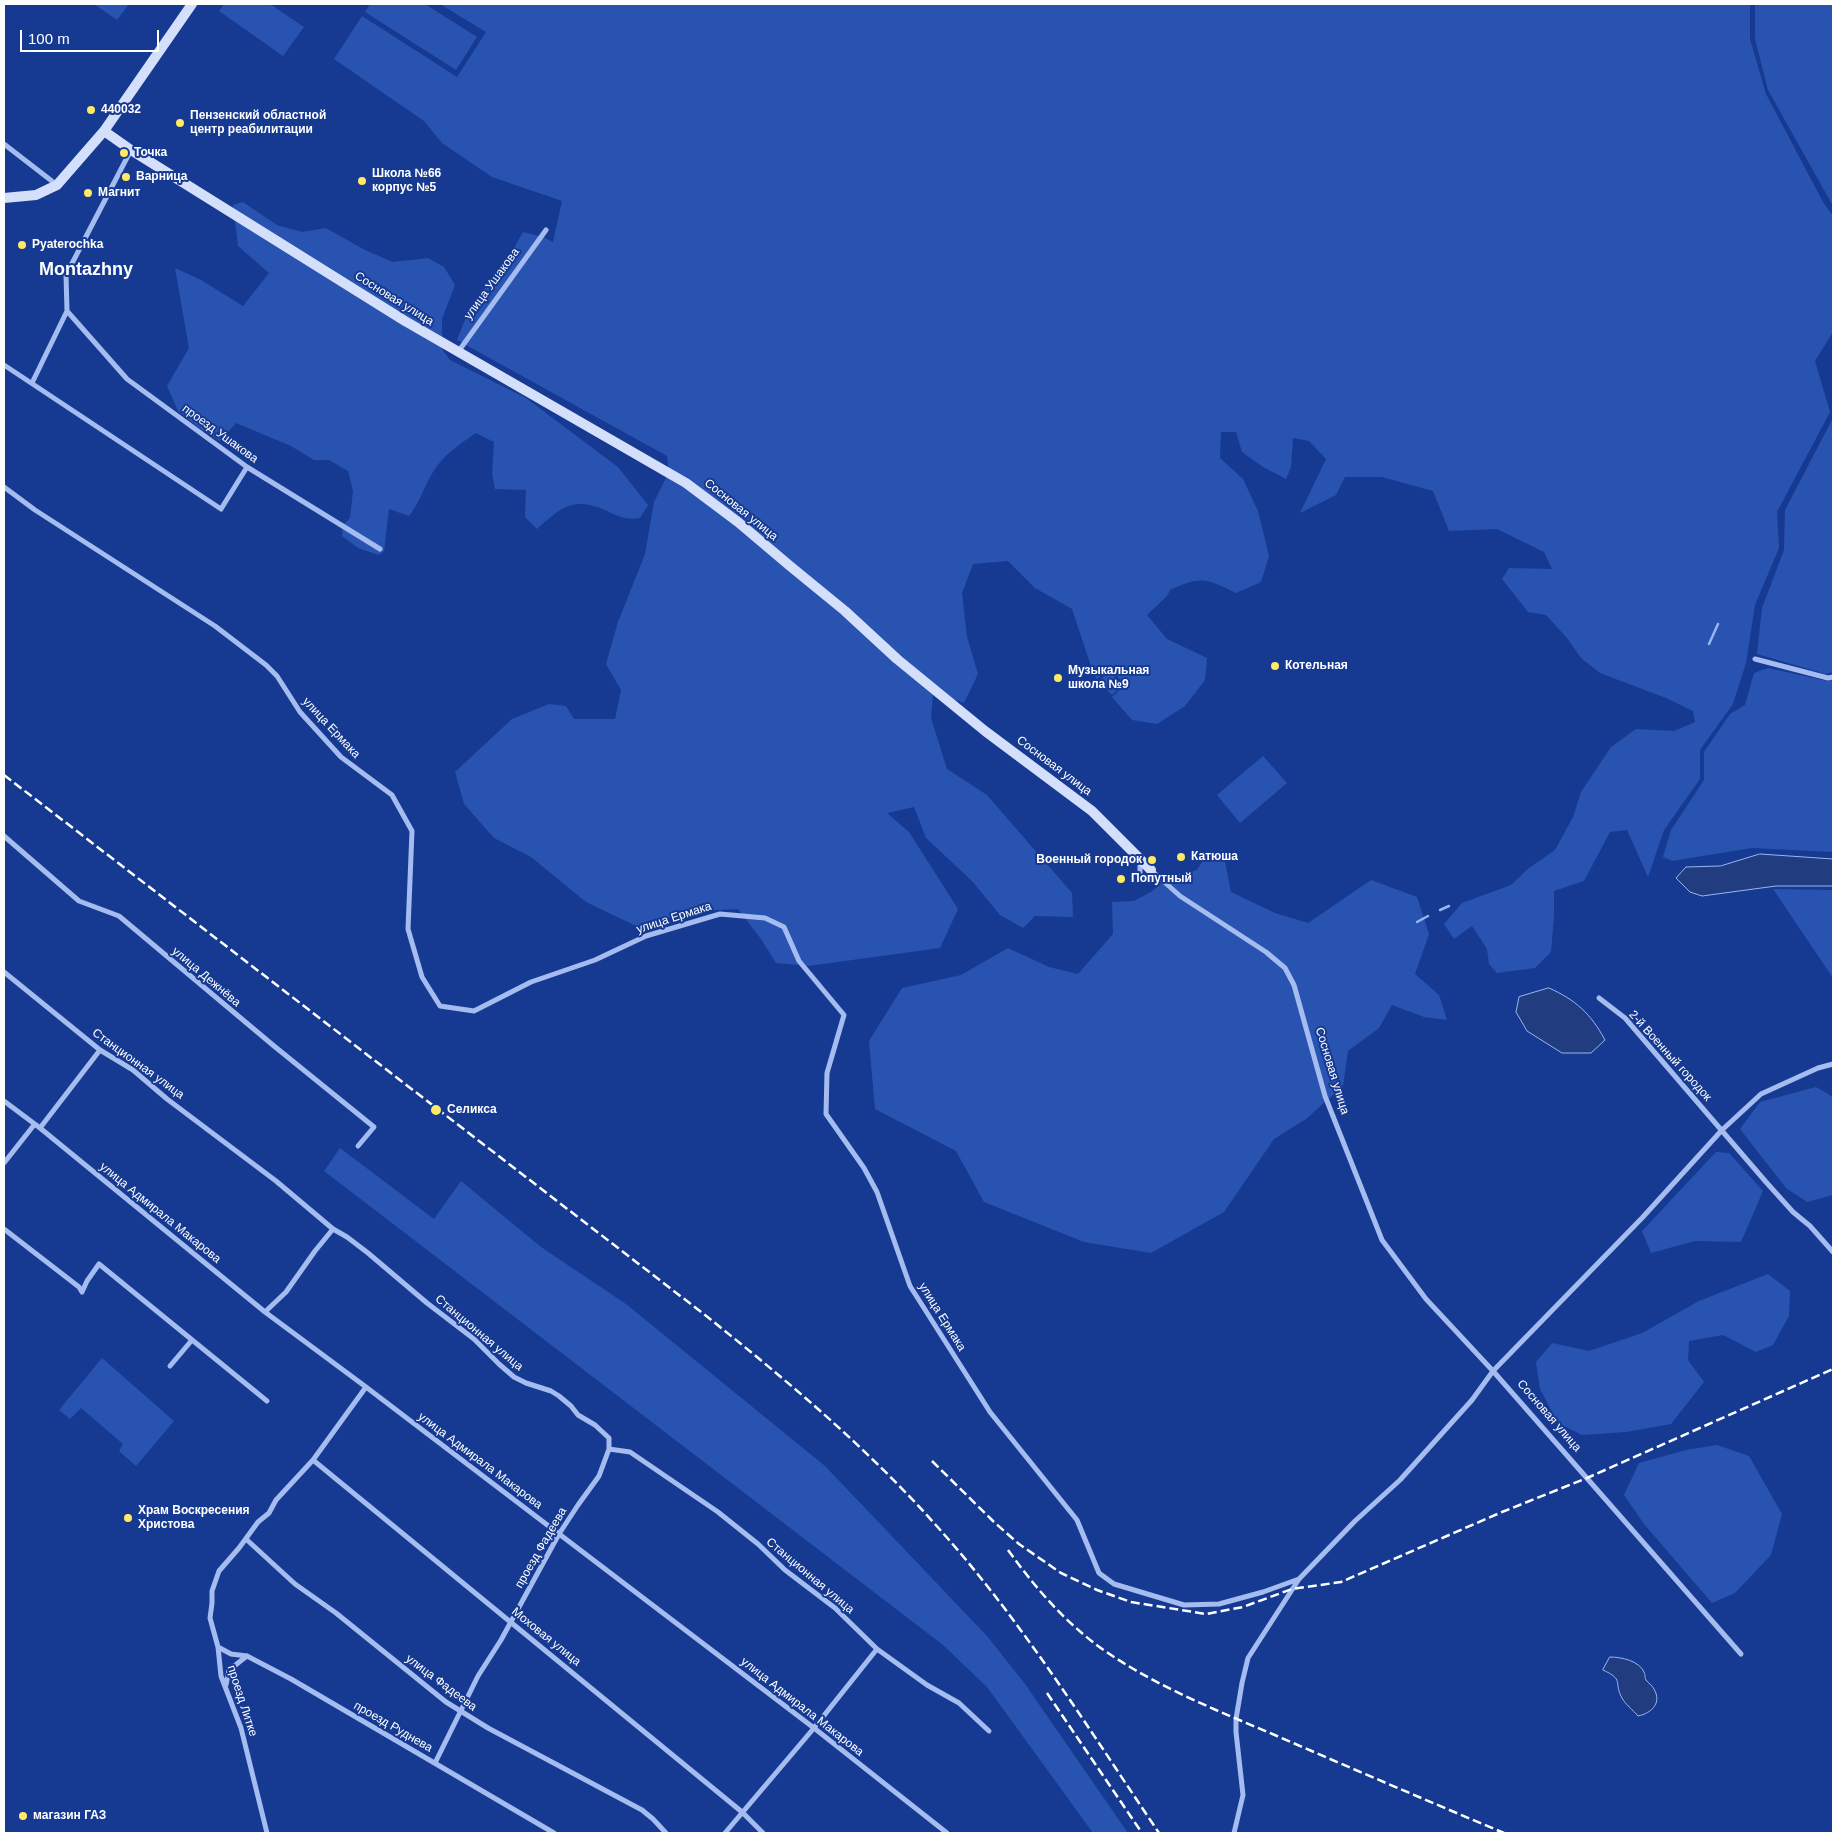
<!DOCTYPE html>
<meta charset="utf-8">
<style>
body{margin:0}
#map{position:relative;width:1837px;height:1837px;overflow:hidden;background:#163a92;font-family:Arial,sans-serif}
canvas{display:block}
.frame{position:absolute;inset:0;border:5px solid #fff;pointer-events:none}
.scale{position:absolute;left:20px;top:30px;width:139px;height:22px;box-sizing:border-box;border:2px solid #fff;border-top:0;padding-left:6px;font-size:15px;line-height:18px;white-space:nowrap;color:#fff;-webkit-text-stroke:4px #163a92;paint-order:stroke}
</style>
<div id="map">
<canvas width="1837" height="1837"></canvas>
<div class="frame"></div>
<div class="scale">100 m</div>
</div>
<script>
const g = document.querySelector('canvas').getContext('2d');
g.lineJoin = 'round';
function fill(path, color) { g.fillStyle = color; g.fill(path, 'evenodd'); }
function trace(path, color, width, dash) { g.strokeStyle = color; g.lineWidth = width; g.lineCap = dash ? 'butt' : 'round'; g.setLineDash(dash || []); g.stroke(path); }
function drawText(font, color, halo, rows, align = 'center') {
  g.font = font + ' Arial,sans-serif'; g.lineWidth = 4; g.setLineDash([]); g.textBaseline = 'middle'; g.strokeStyle = halo; g.fillStyle = color; for (const [text, x, y, turn = 0] of rows) {
    g.save(); g.translate(x, y); g.rotate((+turn || 0) * Math.PI / 180); g.textAlign = isNaN(turn) ? turn : align; if (halo) g.strokeText(text, 0, 0); g.fillText(text, 0, 0); g.restore();
  }
}
const green = new Path2D(`
 M94,4H129L117,20Z
 M224,4H270L304,27L283,56L219,11Z
 M370,4H425L477,37L456,70L365,12Z
 M440,4H1750V39L1766,94L1823,202L1833,216V332L1815,361L1830,412L1777,512L1779,548L1755,605L1746,663L1733,704L1700,750V779L1664,830L1648,877L1627,830L1610,832L1584,881L1554,891V916L1551,952L1535,968L1497,973L1489,964L1487,949L1472,926L1454,939L1444,924L1462,903L1511,885L1529,868L1555,850L1573,817L1581,792L1611,747L1636,729L1674,731L1695,722L1693,711L1666,698L1600,673L1581,658L1567,638L1546,615L1528,612L1502,579L1509,568L1552,569L1544,552L1497,529L1449,531L1433,491L1382,477H1345L1336,495L1300,513L1326,459L1309,441L1293,438L1291,467L1286,479L1263,467L1242,452L1236,432H1221L1220,458L1243,479L1258,511L1269,556L1261,582L1236,593C1206,578 1200,576 1170,590L1167,596L1147,615L1167,639L1207,658L1205,680L1185,706L1157,724L1132,720L1112,697L1125,685L1110,668L1097,679L1093,672L1072,609L1035,588L1008,561L973,564L962,593L967,637L978,674L964,703L947,697L933,695L931,718L947,769L987,795L1072,893L1073,917L1035,916L1023,928L1000,915L972,881L926,838L914,807L887,813L909,832L958,909L940,948L808,966L776,963L761,939L738,909L696,911L638,927L586,902L531,857L494,838L464,804L455,772L512,719L549,704L566,706L574,719H615L621,690L606,664L618,622L645,554L654,502L669,472L667,456L457,340L466,317L485,288L506,272L513,250L523,232L543,237L553,242L562,201L492,177L442,143L424,121L334,59L362,16L457,77L486,32Z
 M1755,4H1833V206L1768,90L1755,39Z
 M243,202L277,225L302,232L326,228L365,250L393,262L428,258L444,267L455,285L442,319V349L450,360L526,398L618,467L648,505L640,518C625,520 620,517 607,511C573,496 562,507 537,529L525,517L526,490L495,489L492,473L494,442L476,433C460,444 443,455 433,472C424,487 420,502 409,516L389,509L384,551L379,555L358,548L342,536L343,525L350,518L353,491L348,471L329,460H314L291,446L236,423L220,441L202,430L178,411L167,386L189,348L175,268L201,280L243,306L269,273L238,246L233,205Z
 M1833,418V672L1826,674L1757,654L1762,608L1784,550L1785,510Z
 M1768,668L1827,681L1833,680V852L1752,848L1672,861L1663,857L1671,830L1704,780V752L1730,714L1745,705L1754,673Z
 M1109,671L1122,685L1112,695L1099,681Z
 M1263,756L1287,783L1240,823L1217,795Z
 M1205,857L1225,861L1231,892L1275,913L1308,923L1371,880L1417,897L1429,934L1415,974L1439,995L1447,1020L1424,1017L1392,1005L1379,1028L1348,1051L1343,1086L1306,1119L1274,1139L1224,1212L1151,1253L1084,1242L984,1202L956,1151L875,1109L869,1041L902,988L961,975L1008,948L1049,967L1078,974L1113,934L1112,902L1134,901L1151,892L1174,873L1184,874L1197,870Z
 M1773,889L1833,890V978Z
 M1816,1087L1833,1097V1195L1807,1202L1786,1188L1740,1129L1760,1102Z
 M340,1148L434,1219L461,1181L541,1247L626,1304L825,1466L987,1636L1025,1684L1128,1833H1093L987,1687L943,1645L324,1171Z
 M1716,1152L1729,1153L1763,1191L1741,1242L1695,1241L1651,1253L1642,1231Z
 M1768,1274L1790,1291L1789,1316L1773,1345L1756,1352L1723,1335L1689,1341L1688,1360L1704,1382L1671,1424L1626,1432L1582,1435L1558,1423L1540,1389L1536,1362L1552,1343L1589,1351L1642,1333L1699,1301Z
 M102,1358L174,1421L136,1466L119,1451L123,1444L81,1408L70,1419L59,1410Z
 M1717,1445L1749,1456L1782,1514L1771,1555L1735,1593L1712,1603L1644,1524L1624,1495L1639,1463L1686,1450Z`);
const water = new Path2D(`
 M1760,854L1833,859V886H1776L1702,896L1690,892L1676,878L1686,867L1720,866Z
 M1549,988C1576,1000 1591,1014 1605,1040L1591,1053H1562L1527,1031L1516,1012L1519,997Z
 M1610,1657C1622,1657 1639,1661 1644,1672C1646,1677 1644,1675 1646,1680C1648,1683 1652,1685 1654,1689C1662,1703 1652,1713 1638,1716C1633,1710 1625,1704 1622,1698C1613,1682 1625,1680 1603,1670Z`);
const stream = new Path2D(`
 M1709,644L1718,624
 M1440,910L1449,906
 M1417,922L1428,916`);
const street = new Path2D(`
 M4,144L57,185
 M67,311L127,379L247,467L380,549
 M458,352L546,230
 M4,365L221,509L247,467
 M32,383L67,311L66,275L131,150
 M4,487L35,510L215,626L266,665L277,676L300,712L341,757L392,795L412,831L408,929L422,977L440,1006L474,1011L531,982L595,960L646,936L720,914L765,918L784,927L799,961L844,1015L827,1073L826,1114L864,1168L877,1192L910,1286L990,1412L1077,1520L1099,1573L1114,1584L1184,1605L1219,1604L1263,1592L1299,1579
 M1755,659L1828,678L1833,677
 M4,836L79,901L119,916L274,1046L374,1127L358,1146
 M1140,862V877L1145,880L1150,879L1152,874L1151,870
 M1151,870L1180,896L1266,952L1285,968L1294,985L1325,1096L1382,1240L1426,1299L1493,1371L1741,1654
 M4,972L100,1050L133,1070L167,1099L276,1181L333,1229L347,1237L368,1253L427,1303L474,1339L499,1364L514,1377L526,1383L551,1391L559,1396L571,1406L578,1415L595,1425L609,1438V1449L630,1452L718,1512L758,1544L785,1570L835,1608L877,1649L927,1685L959,1703L989,1731
 M1599,998L1625,1018L1766,1182L1793,1212L1810,1226L1833,1252
 M4,1101L40,1128L265,1312L366,1387L814,1728L947,1833
 M40,1128L100,1050
 M4,1163L34,1125
 M4,1229L79,1287L82,1292L87,1281L99,1264L267,1401
 M265,1312L286,1292L315,1251L333,1229
 M170,1366L192,1340
 M313,1460L742,1812L763,1833
 M246,1539L295,1584L336,1613L446,1702L488,1728L642,1810L653,1819L666,1833
 M218,1647L231,1654L247,1656L291,1679L554,1833
 M226,1685L229,1670L247,1656
 M435,1763L478,1676L501,1640L559,1534L578,1505L599,1476L609,1449
 M267,1833L241,1728L221,1676L218,1647L210,1618L212,1603V1591L219,1571L239,1548L258,1522L269,1513L276,1500L313,1460L366,1387
 M725,1833L814,1728L877,1649
 M1234,1833L1243,1795L1236,1732V1719L1242,1683L1248,1658L1299,1579L1355,1521L1400,1480L1472,1400L1493,1371L1642,1218L1722,1130L1761,1094L1818,1068L1833,1064`);
const secondary = new Path2D(`
 M104,131L131,150L405,321L686,483L738,522L790,566L845,611L897,659L985,731L1092,811L1151,870
 M4,198L36,195L57,185L104,131L192,4`);
const rail = new Path2D(`
 M4,775L705,1315C789,1382 871,1451 942,1532C1024,1624 1090,1731 1159,1833
 M932,1461L994,1522L1019,1544L1061,1573L1097,1590L1131,1602L1206,1614L1243,1607L1292,1589L1341,1582L1502,1512L1587,1478L1833,1369
 M1008,1550C1034,1586 1062,1619 1098,1646C1152,1685 1216,1710 1277,1736C1353,1769 1428,1801 1504,1833
 M1047,1693L1142,1833`);
const markers = [
 [91,110,5,"#ffe965"],
 [180,123,5,"#ffe965"],
 [124,153,5,"#ffe965"],
 [126,177,5,"#ffe965"],
 [362,181,5,"#ffe965"],
 [88,193,5,"#ffe965"],
 [22,245,5,"#ffe965"],
 [1275,666,5,"#ffe965"],
 [1058,678,5,"#ffe965"],
 [1181,857,5,"#ffe965"],
 [1152,860,5,"#ffe965"],
 [1121,879,5,"#ffe965"],
 [436,1110,6,"#ffe965"],
 [128,1518,5,"#ffe965"],
 [23,1816,5,"#ffe965"]
];
const poiNames = [
 ["440032",101,110],
 ["Пензенский областной",190,116],
 ["центр реабилитации",190,130],
 ["Точка",134,153],
 ["Школа №66",372,174],
 ["корпус №5",372,188],
 ["Варница",136,177],
 ["Магнит",98,193],
 ["Pyaterochka",32,245],
 ["Котельная",1285,666],
 ["Музыкальная",1068,671],
 ["школа №9",1068,685],
 ["Катюша",1191,857],
 ["Военный городок",1142,860,"right"],
 ["Попутный",1131,879],
 ["Селикса",447,1110],
 ["Храм Воскресения",138,1511],
 ["Христова",138,1525],
 ["магазин ГАЗ",33,1816]
];
const streetNames = [
 ["улица Ушакова",492,284,-54],
 ["Сосновая улица",394,299,32],
 ["проезд Ушакова",220,434,36],
 ["Сосновая улица",741,510,39],
 ["улица Ермака",331,728,47],
 ["Сосновая улица",1054,766,37],
 ["улица Ермака",674,918,-18],
 ["улица Дежнёва",206,977,40],
 ["2-й Военный городок",1670,1056,48],
 ["Станционная улица",138,1064,36],
 ["Сосновая улица",1332,1071,73],
 ["улица Адмирала Макарова",160,1213,39],
 ["улица Ермака",942,1317,58],
 ["Станционная улица",479,1333,40],
 ["Сосновая улица",1549,1416,49],
 ["улица Адмирала Макарова",480,1461,37],
 ["проезд Фадеева",541,1548,-60],
 ["Станционная улица",810,1576,40],
 ["Моховая улица",546,1637,39],
 ["улица Фадеева",441,1683,37],
 ["проезд Литке",242,1701,72],
 ["улица Адмирала Макарова",802,1707,38],
 ["проезд Руднева",393,1727,30]
];
const districtNames = [
 ["Montazhny",86,270]
];
fill(green, '#2953b1');
fill(water, '#223d7f');
trace(water, '#98b5f3', 1);
trace(stream, '#98b5f3', 2.5);
trace(street, '#a5bcf0', 5);
trace(secondary, '#d4dffb', 10);
trace(rail, '#fff', 2.5, [9, 4]);
for (const [x, y, r, color] of markers) { const dot = new Path2D(); dot.arc(x, y, r, 0, 2 * Math.PI); g.fillStyle = color; g.fill(dot); trace(dot, '#163a92', 2); }
drawText('bold 12px', '#fff', '#163a92', poiNames, 'left');
drawText('12px', '#fff', '#163a92', streetNames);
drawText('bold 18px', '#fff', '#163a92', districtNames);
</script>
